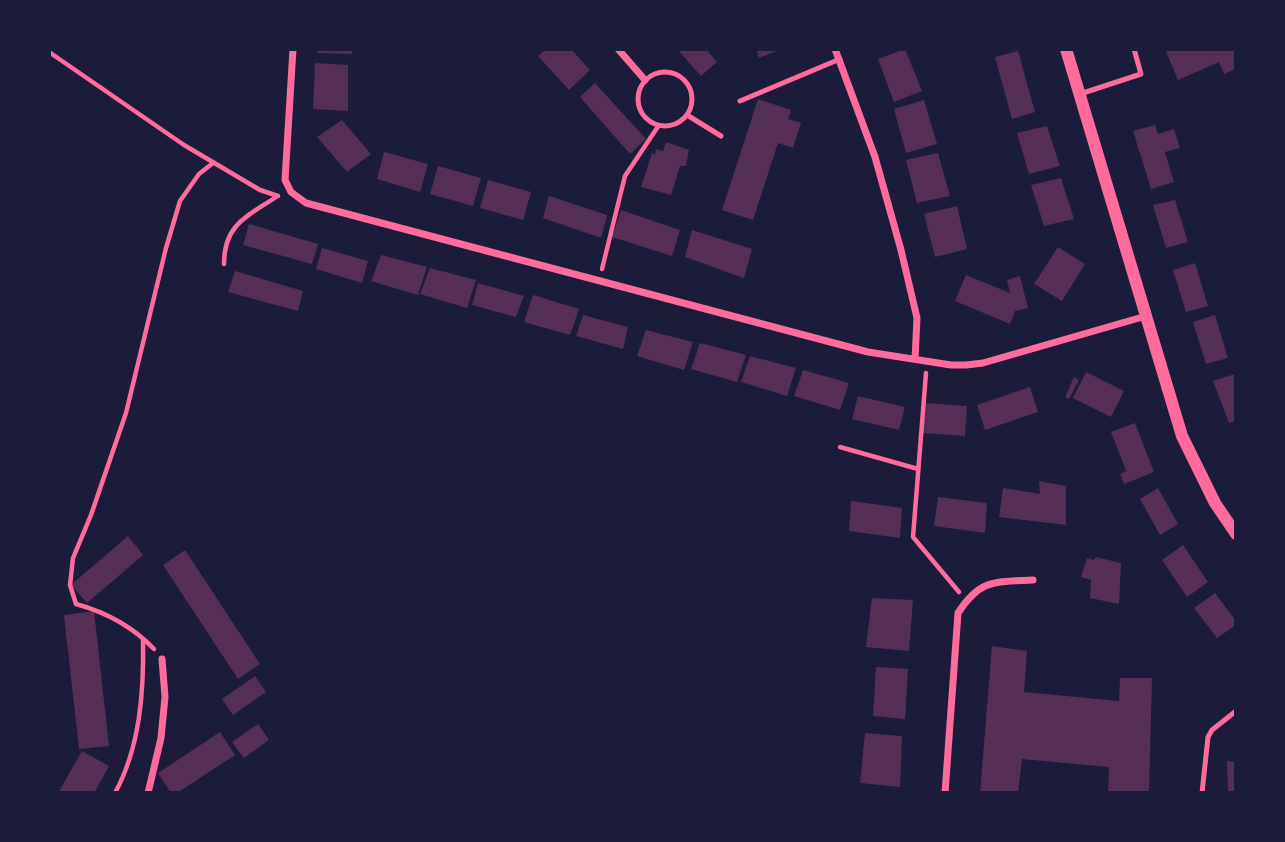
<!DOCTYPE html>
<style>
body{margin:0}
#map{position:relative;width:1285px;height:842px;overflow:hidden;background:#1b1b3a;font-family:"Roboto Condensed",sans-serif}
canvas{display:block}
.frame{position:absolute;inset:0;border:51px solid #1b1b3a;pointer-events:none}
</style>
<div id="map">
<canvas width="1285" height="842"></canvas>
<div class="frame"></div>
</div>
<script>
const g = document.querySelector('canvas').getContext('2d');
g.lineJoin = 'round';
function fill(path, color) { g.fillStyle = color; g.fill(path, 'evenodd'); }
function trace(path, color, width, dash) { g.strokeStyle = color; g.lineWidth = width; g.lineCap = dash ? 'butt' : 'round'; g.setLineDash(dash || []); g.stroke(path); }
const building = new Path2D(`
 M317,49H352V54L317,53Z
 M546,49H571L590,70L569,90L538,56Z
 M677,49H706L717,62L701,76Z
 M756,49H782L759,58Z
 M905,49L922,91L894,102L878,59Z
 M1165,49H1236V69L1224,74L1219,62L1178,80Z
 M1018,51L1035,112L1012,119L995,57Z
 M315,63L348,65V111L313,109Z
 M595,83L646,139L630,154L580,97Z
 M758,99L791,110L788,119L801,123L793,148L778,143L753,220L722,210Z
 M924,100L937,144L906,153L894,109Z
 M342,120L371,154L347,172L317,137Z
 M1155,125L1158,134L1174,129L1180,148L1165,152L1174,182L1151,189L1133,131Z
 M1047,126L1060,166L1029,174L1017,133Z
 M666,142L689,150L686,166H680L671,195L641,187L652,153L655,155L656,149L663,151Z
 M384,152L428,164L420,192L377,179Z
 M938,153L950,196L917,203L906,160Z
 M438,166L481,178L473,206L430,194Z
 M1061,178L1074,219L1044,226L1031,185Z
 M488,180L531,192L523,220L480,208Z
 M549,196L607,215L601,238L543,218Z
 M1175,200L1188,242L1166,248L1153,205Z
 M957,206L967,249L935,257L924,214Z
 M621,210L680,230L672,256L612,237Z
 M249,224L318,244L312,264L243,245Z
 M692,230L752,249L744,278L685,257Z
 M1058,247L1085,264L1062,301L1034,284Z
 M322,248L368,261L362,283L316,269Z
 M381,255L427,267L418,295L371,281Z
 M1195,263L1208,306L1186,312L1173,270Z
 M430,268L476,280L467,308L420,294Z
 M235,271L303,291L298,311L228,292Z
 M966,275L1010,293L1007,280L1020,276L1028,308L1015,311L1010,324L955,301Z
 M478,283L524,296L516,317L472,305Z
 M533,295L579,309L570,335L524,322Z
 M583,315L628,327L623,349L576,336Z
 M1215,315L1228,358L1206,364L1193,322Z
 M646,330L693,342L684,370L637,356Z
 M700,343L746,355L737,382L691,369Z
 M750,356L796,368L787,396L741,382Z
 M803,370L849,383L840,410L794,396Z
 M1086,372L1124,391L1111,417L1073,398Z
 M1235,374L1236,421L1229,423L1213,381Z
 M1074,377L1079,380L1069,399L1065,397Z
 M1030,387L1038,412L985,430L977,405Z
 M858,396L905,407L899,430L852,419Z
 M925,403L967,406L965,436L922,433Z
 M1135,423L1154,472L1124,484L1120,474L1126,471L1111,432Z
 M1039,481L1066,486V525L999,517L1003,488L1040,494Z
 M1158,488L1178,524L1160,535L1140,499Z
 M938,497L987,503L985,533L934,526Z
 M851,501L902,508L900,538L849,531Z
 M128,536L143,555L87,603L71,585Z
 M1183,545L1208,582L1187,597L1162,560Z
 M185,550L260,664L238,679L163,565Z
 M1096,557L1121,563L1119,604L1090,598L1091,580L1081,577L1087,558L1094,560Z
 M1215,593L1236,621V625L1217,638L1194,608Z
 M872,598L913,600L909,651L866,647Z
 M94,611L109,746L79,749L64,615Z
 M992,646L1027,651L1024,692L1119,701L1120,678H1152L1149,793H1108L1109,767L1022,759L1018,793H980Z
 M876,667L908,669L905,719L873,716Z
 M255,676L266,692L233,715L222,699Z
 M258,724L269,740L244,758L232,742Z
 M220,732L235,755L177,793H171L158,773Z
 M865,733L902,736L900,787L860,783Z
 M82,751L109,766L94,793H58Z
 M1227,761L1236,762V793H1230L1228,790Z`);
const path = new Path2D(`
 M49,52L184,145L260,190L278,196
 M224,264C224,225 246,217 276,197
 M602,269L625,176L659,125
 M926,373L913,537L959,592
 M840,447L918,469
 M154,649C133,627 105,612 76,604L70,585L73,558L91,515L126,413L166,248L180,201L199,174L213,163
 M115,793C140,747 144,692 143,640`);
const service = new Path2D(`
 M638 99a27 27 0 1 1 54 0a27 27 0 1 1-54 0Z
 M1080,94L1141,74L1134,49
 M740,101L840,59
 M687,115L721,136
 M1202,793L1208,737L1212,730L1236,711`);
const minor = new Path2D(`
 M293,49L285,180L291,192L306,203L868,352L951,365H966L983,363L1146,316
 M618,49L645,80
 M835,49L875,157L901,250L917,318L915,359
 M148,793L161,738L165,697L162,659
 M945,793L958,613C980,579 994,582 1033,580`);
const tertiary = new Path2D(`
 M1066,49L1182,436L1215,503L1236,534`);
fill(building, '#542f53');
trace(path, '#ff6b9d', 4.5);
trace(service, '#ff6b9d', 5);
trace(minor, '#ff6b9d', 7);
trace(tertiary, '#ff6b9d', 12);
</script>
